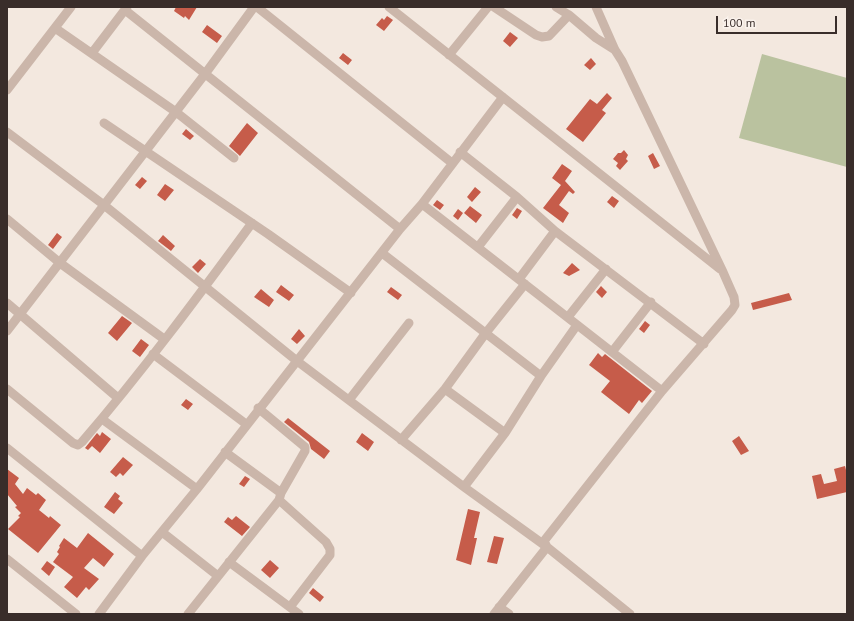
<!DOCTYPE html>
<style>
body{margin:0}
#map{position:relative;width:854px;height:621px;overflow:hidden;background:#f3e8df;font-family:"PT Sans",sans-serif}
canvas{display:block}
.frame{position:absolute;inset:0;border:8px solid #392d2a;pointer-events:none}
.scale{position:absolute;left:716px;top:16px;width:121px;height:18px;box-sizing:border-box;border:2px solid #392d2a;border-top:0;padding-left:5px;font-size:12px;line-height:14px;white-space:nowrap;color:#392d2a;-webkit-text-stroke:3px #faf2ec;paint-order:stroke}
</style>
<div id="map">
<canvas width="854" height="621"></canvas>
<div class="frame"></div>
<div class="scale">100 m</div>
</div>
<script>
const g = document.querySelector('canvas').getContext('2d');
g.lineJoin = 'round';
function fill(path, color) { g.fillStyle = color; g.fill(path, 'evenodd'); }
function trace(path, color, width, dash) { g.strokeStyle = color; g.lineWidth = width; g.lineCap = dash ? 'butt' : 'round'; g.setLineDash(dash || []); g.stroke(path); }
const green = new Path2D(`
 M762,54L847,78V167L739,138Z`);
const building = new Path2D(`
 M176,7H197L189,20L185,16L184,18L174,11Z
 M387,16L393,20L384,31L376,25L382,18L384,20Z
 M207,25L222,36L217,43L202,32Z
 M510,32L518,38L510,47L503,41Z
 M343,53L352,60L348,65L339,58Z
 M591,58L596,64L590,70L584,65Z
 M607,93L612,98L602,110L606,113L583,142L566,129L590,99L597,104Z
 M247,123L258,133L240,156L229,146Z
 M186,129L194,136L190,140L182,134Z
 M624,150L628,155L626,159L628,161L620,170L616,166L618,163L613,159L618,153H621Z
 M653,153L660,166L654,169L648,156Z
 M562,164L572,171L565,181L575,192L573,194L569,191L559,205L569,213L563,223L543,208L561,185L552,178Z
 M142,177L147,181L140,189L135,185Z
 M165,184L174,190L165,201L157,195Z
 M475,187L481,192L472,202L467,197Z
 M612,196L619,201L614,208L607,202Z
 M437,200L444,205L440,210L433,205Z
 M470,206L482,215L476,223L464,213Z
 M517,208L522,211L517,219L512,215Z
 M458,209L463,213L458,220L453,216Z
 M57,233L62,237L53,249L48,245Z
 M163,235L175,246L171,251L158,241Z
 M200,259L206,264L198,273L192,267Z
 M572,263L580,270L569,276L563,273Z
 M281,285L294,295L289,301L276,292Z
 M601,286L607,292L602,298L596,292Z
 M391,287L402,295L398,300L387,292Z
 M261,289L274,300L269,307L254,297Z
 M789,293L792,300L753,310L751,303Z
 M122,316L132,323L117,341L108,333Z
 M645,321L650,325L644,333L639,329Z
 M299,329L305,336L297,344L291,339Z
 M141,339L149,345L140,357L132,351Z
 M598,353L602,357L605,354L652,391L642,403L639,400L629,414L601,392L610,381L589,365Z
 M186,399L193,404L188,410L181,405Z
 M288,418L330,451L324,459L311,449L309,442L284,422Z
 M102,432L111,439L100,453L92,446L88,450L85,448L97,433L100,436Z
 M362,433L374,442L368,451L356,442Z
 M739,436L749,451L741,455L732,441Z
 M123,457L133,465L123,476L120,473L116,477L110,472Z
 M845,466L847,474V492L817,499L812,476L821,474L824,484L837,481L834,469Z
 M7,469L19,478L15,484L23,494L27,488L36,495L38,493L46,500L39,510L49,518L50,516L61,525L38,553L8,529L20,517L18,516L21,513L15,507L17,506L7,494Z
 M245,476L250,479L244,487L239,484Z
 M115,492L120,496L118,499L123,503L114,514L104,507Z
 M468,509L480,512L474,538H477L471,565L456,560Z
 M236,516L250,527L242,536L224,522L228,517L232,520Z
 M88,533L114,554L104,567L93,558L84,568L99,579L89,590L86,587L77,598L64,587L73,577L53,562L59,554L57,552L60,547L59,546L64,538L77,548Z
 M494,536L504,538L497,564L487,562Z
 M270,560L279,568L270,578L261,570Z
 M47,561L55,567L49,576L41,569Z
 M313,588L324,597L320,602L309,593Z`);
const minor = new Path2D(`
 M257,7L452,163
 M389,7L720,269
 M494,7L536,35L542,37L549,36L569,15L596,38L615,50
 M556,7L569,15
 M125,10L400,229
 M55,28L176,112L234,158
 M92,53L127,7
 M449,55L488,7
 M7,90L71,7
 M104,123L268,234L351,293
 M7,132L104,205L297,361L464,487L547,547L630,614
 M460,152L517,197L555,231L704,344
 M422,204L662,391
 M7,219L60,263L164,339
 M478,247L517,197
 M382,253L541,376
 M519,279L555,231
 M7,303L118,398
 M568,317L606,269
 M7,331L205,74L254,7
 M612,352L651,302
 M153,354L246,424
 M7,389L73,443L78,445L82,442C142,372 197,298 252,223
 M445,389L505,433
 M349,400L409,323
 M258,408L305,447V451L281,493
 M102,419L197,489
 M401,440L445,389L485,334L525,284
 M7,448L142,556
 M225,452L281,493L279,500L326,542L330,549V555L290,607
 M464,487L505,433L541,376L577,325
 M162,532L218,576
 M547,547L544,541L662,391L732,310L735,305L734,297L723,272L622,61L615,50L596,7
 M7,559L76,614
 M229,562L299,614
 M499,607L509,614
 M99,614L142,556L197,489L400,229L422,204L503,97
 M188,614L279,500
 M494,614L547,547`);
fill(green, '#bac29f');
fill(building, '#c65c4a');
trace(minor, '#cbb6aa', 9);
</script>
